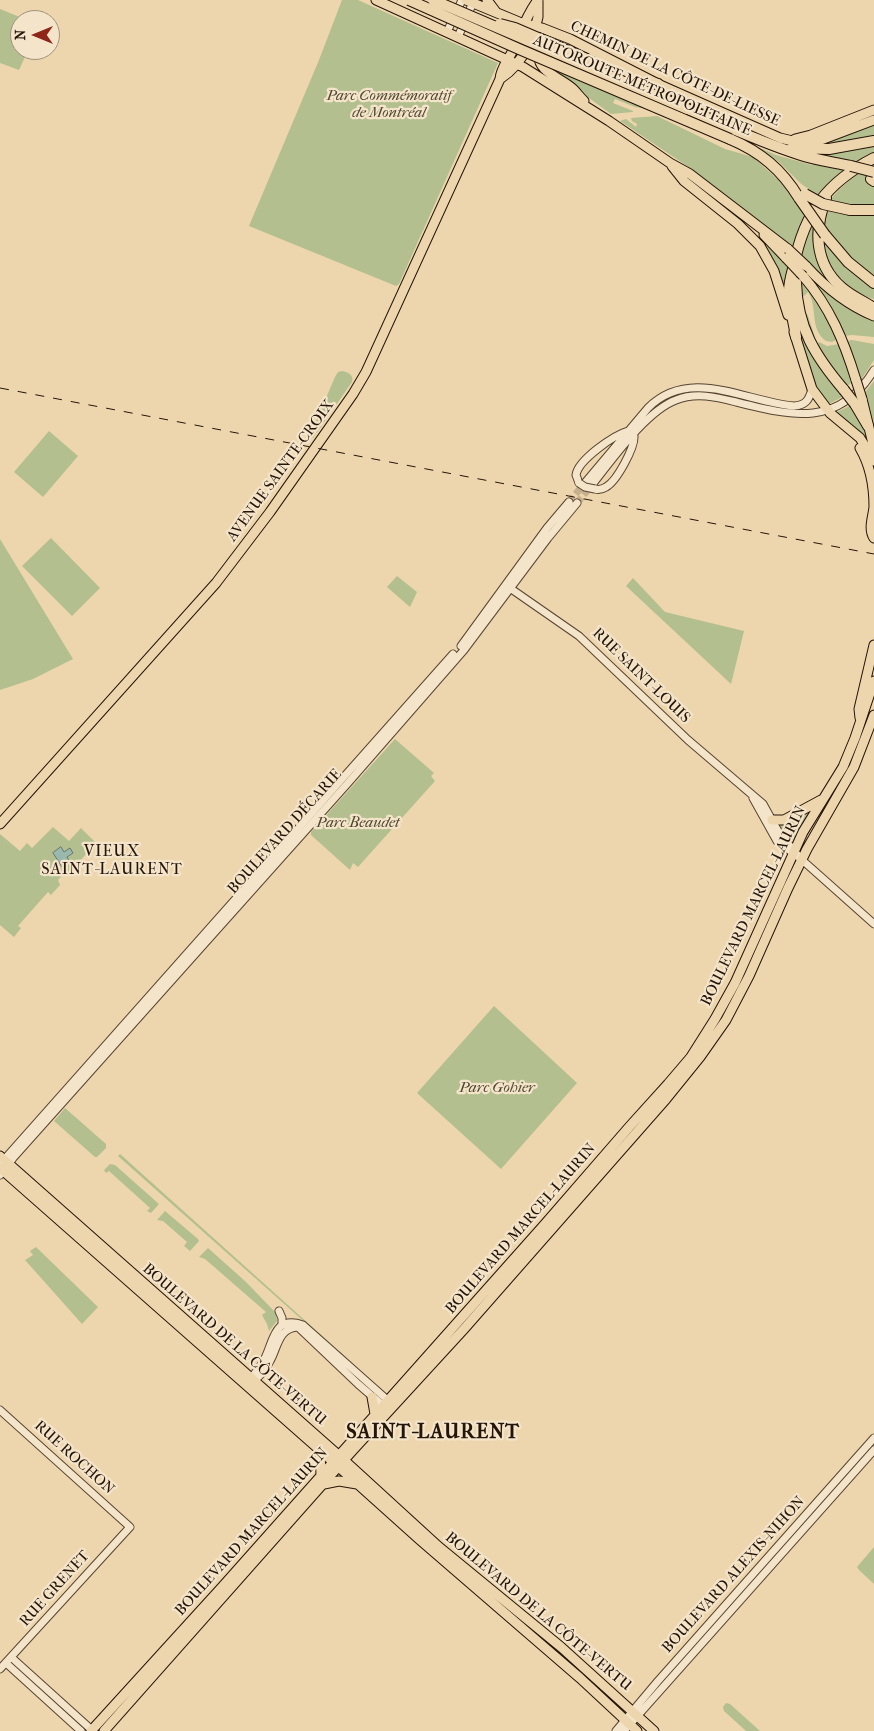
<!DOCTYPE html>
<meta charset="utf-8">
<style>
body{margin:0}
#map{position:relative;width:874px;height:1731px;overflow:hidden;background:#edd6ad;font-family:"IM FELL French Canon",serif}
canvas{display:block}
.north{position:absolute;left:10px;top:10px;width:50px;height:50px;box-sizing:border-box;background:#f3e4ca;border:1px solid #a1917c;border-radius:50%;rotate:270deg;font-size:14px;font-weight:700;line-height:20px;text-align:center;color:#251408}
.north::after{content:'';display:block;margin:auto;width:18px;height:22px;background:#8f2418;clip-path:polygon(50% 0,100% 100%,50% 72%,0 100%)}
</style>
<div id="map">
<canvas width="874" height="1731"></canvas>
<div class="north">N</div>
</div>
<script>
const g = document.querySelector('canvas').getContext('2d');
g.lineJoin = 'round';
function fill(path, color) { g.fillStyle = color; g.fill(path, 'evenodd'); }
function trace(path, color, width, dash) { g.strokeStyle = color; g.lineWidth = width; g.lineCap = dash ? 'butt' : 'round'; g.setLineDash(dash || []); g.stroke(path); }
function drawText(font, color, halo, rows, align = 'center') {
  g.font = font + ' "IM FELL French Canon",serif'; g.lineWidth = 4.5; g.setLineDash([]); g.textBaseline = 'middle'; g.strokeStyle = halo; g.fillStyle = color; for (const [text, x, y, turn = 0] of rows) {
    g.save(); g.translate(x, y); g.rotate((+turn || 0) * Math.PI / 180); g.textAlign = isNaN(turn) ? turn : align; if (halo) g.strokeText(text, 0, 0); g.fillText(text, 0, 0); g.restore();
  }
}
const green = new Path2D(`
 M342,0H358L498,63L399,284L396,286L249,226L319,60Z
 M0,9L27,20H20V50H28L19,70L0,63Z
 M542,64L654,110L635,107L615,99L613,103L633,111V112L611,114Z
 M657,116L725,149L753,157L784,185L806,215L794,249L687,166L620,121L626,119L636,127L637,124L632,121L631,118Z
 M874,124V138L817,146Z
 M874,146V152C851,162 834,177 817,195L800,183L779,162L758,147L776,155L812,165L818,153Z
 M874,163V207L863,208L829,201C842,185 857,174 874,163Z
 M724,209L789,266L786,292L772,263Z
 M827,211L842,214L874,215V278C854,261 835,244 822,222Z
 M807,222L811,228L813,226L814,228V240L832,284L831,285L800,255Z
 M822,239L844,265L874,289V299C840,290 829,271 822,239Z
 M805,272C825,292 846,312 874,321V337L852,335L844,336Z
 M798,274L824,310L838,339L832,342L826,341C809,329 818,306 808,292L802,298L800,302L808,316L815,337L814,340H810L800,311Z
 M794,305L844,396L827,405L817,392L801,347Z
 M852,340L874,344V360L859,383L846,341Z
 M819,342L827,346L840,344L852,382L844,389L815,346Z
 M342,371C348,372 354,375 352,382L313,438L307,437L316,421L335,377L338,372Z
 M874,381V438L863,395Z
 M851,405L862,423L870,449L835,413Z
 M49,431L78,456L43,497L14,472Z
 M51,538L100,588L72,616L22,566Z
 M0,539L73,659L33,679L0,690Z
 M397,576L417,592L410,607L387,587Z
 M633,578L665,612L744,631L731,684L626,586Z
 M395,739L434,773L431,776L435,781L358,867L353,863L350,870L311,835V832Z
 M810,810L794,841H793L780,827L781,824Z
 M53,827L69,841L81,828L96,843L68,874L65,872L58,880L60,885L51,895L48,892L18,926L21,928L14,937L0,925V834L20,851L27,843L32,848Z
 M494,1006L577,1083L501,1169L417,1093Z
 M65,1108L106,1144V1148L97,1157H95L54,1121Z
 M120,1154L349,1360L354,1366L118,1156Z
 M110,1164L115,1165L159,1204L151,1213L147,1211L150,1208L109,1171L106,1173L104,1170Z
 M165,1211L198,1239L199,1241L190,1251L184,1246L187,1242L163,1221L157,1220Z
 M36,1247L98,1307L82,1324L25,1260L33,1255L30,1251Z
 M208,1248L246,1282L276,1313L277,1321L269,1331L267,1324L262,1315L266,1312L205,1259L199,1257Z
 M874,1547V1584L859,1570L857,1567Z
 M726,1703L730,1704L760,1731H746L724,1711L723,1707Z`);
const water = new Path2D(`
 M61,847L64,852L70,848L73,853L67,857L70,863L62,867L53,853Z`);
const minorTunnel = new Path2D(`
 M569,502L584,484
 M577,503L591,486`);
const minor = new Path2D(`
 M447,32L462,0
 M458,37L474,0
 M579,483L576,475C578,460 614,435 628,431
 M584,484L648,408C690,366 746,402 794,406C806,405 809,400 812,389
 M591,486C612,460 646,411 676,400C696,392 716,397 736,402C792,416 839,428 874,370
 M595,489C599,490 603,489 606,487C617,481 635,447 634,436
 M507,586L579,636L688,740L763,804L779,833L801,859
 M461,646L547,528L569,502
 M753,798L777,841L801,859L874,924
 M2,1162L453,654
 M0,1175L13,1158L348,783L464,650L548,538L577,503
 M279,1311L282,1318V1325
 M249,1382C254,1373 261,1367 265,1358C274,1340 274,1315 303,1325L392,1404
 M252,1382C259,1377 266,1370 270,1361C278,1347 278,1328 298,1327L358,1384L387,1409
 M0,1410L130,1527L0,1669
 M11,1657L93,1731
 M6,1663L81,1731
 M616,1731L658,1681L874,1438
 M624,1731L874,1450`);
const major = new Path2D(`
 M376,0L523,67L609,121L670,163L690,174L788,249
 M466,0L519,22L542,28L570,39L658,84L780,138L801,143L818,141L874,120
 M487,0L496,12
 M534,32L538,17V0
 M539,53C536,72 562,78 573,89C577,93 580,97 584,101
 M500,79C512,71 522,59 528,46
 M795,139L811,135L874,110
 M672,166L684,181L738,224L760,246L774,271L788,315
 M764,235L786,258
 M806,266C826,288 847,305 874,316
 M803,276C830,307 844,341 856,380
 M794,332L812,389L830,413L860,438L874,461
 M862,399L874,448
 M860,448C870,465 874,487 874,507C873,517 868,529 874,538
 M860,718L859,709L874,645
 M772,820H784L821,800
 M0,824L216,583L270,512L353,394L366,372L500,79C501,67 508,61 513,50C521,33 526,15 538,0
 M0,1156L344,1460L439,1547L561,1647L654,1731
 M0,1168L320,1450L420,1540L580,1678L637,1731
 M372,1397L375,1414
 M320,1450L321,1475
 M324,1484L339,1481L357,1484
 M91,1731L223,1586L545,1224L630,1126L668,1084L691,1057L715,1019L735,983L803,832L843,767L855,738L874,681
 M104,1731L352,1451L464,1329L666,1099L700,1057L726,1020L749,976L788,888L807,849L854,767L874,715`);
const highway = new Path2D(`
 M587,59L642,81L658,84
 M687,109C724,125 760,142 798,154C815,160 833,162 851,166
 M730,139C761,152 782,170 799,198
 M792,148L829,149L874,141
 M871,179L874,181
 M826,198C814,229 814,263 841,287C851,296 863,301 874,308
 M850,210H874
 M825,235L848,262L874,283
 M796,282C797,327 815,356 844,390
 M796,337C794,322 789,307 789,291C789,282 792,273 794,265C804,213 827,182 874,158
 M855,404L868,426`);
const rail = new Path2D(`
 M0,388L874,554`);
const minorBridge = new Path2D(`
 M579,483L585,487L595,489`);
const majorBridge = new Path2D(`
 M788,249L806,266
 M786,258L803,276
 M856,380L862,399`);
const highwayBridge = new Path2D(`
 M409,0L519,49L730,139
 M433,0L687,109
 M500,24L515,28L587,59
 M851,166L874,172
 M805,194L823,204L850,210
 M799,198L825,235
 M844,390L855,404`);
const streetNames = [
 ["CHEMIN DE LA CÔTE-DE-LIESSE",675,74,25],
 ["AUTOROUTE MÉTROPOLITAINE",642,86,23],
 ["AVENUE SAINTE-CROIX",281,471,-54],
 ["RUE SAINT-LOUIS",641,676,44],
 ["BOULEVARD DÉCARIE",285,832,-48],
 ["BOULEVARD MARCEL-LAURIN",754,906,-64],
 ["BOULEVARD MARCEL-LAURIN",521,1229,-49],
 ["BOULEVARD DE LA CÔTE-VERTU",234,1345,41],
 ["RUE ROCHON",74,1458,42],
 ["BOULEVARD MARCEL-LAURIN",252,1532,-48],
 ["BOULEVARD ALEXIS-NIHON",734,1575,-48],
 ["RUE GRENET",55,1589,-48],
 ["BOULEVARD DE LA CÔTE-VERTU",538,1612,40]
];
const parkNames = [
 ["Parc Commémoratif",389,96],
 ["de Montréal",389,113],
 ["Parc Beaudet",358,823],
 ["Parc Gohier",497,1088]
];
const neighbourhoodNames = [
 ["VIEUX",112,852],
 ["SAINT-LAURENT",112,870]
];
const districtNames = [
 ["SAINT-LAURENT",433,1433]
];
fill(green, '#b3bf8e');
fill(water, '#99b9ae');
trace(water, '#6b776c', 1);
trace(minorTunnel, '#c5af8c', 7, [7, 3.5]);
trace(minor, '#574431', 9);
trace(major, '#251408', 11);
trace(highway, '#251408', 12);
trace(minor, '#f3e4ca', 7);
trace(major, '#edd6ad', 9);
trace(highway, '#edd6ad', 10);
trace(rail, '#251408', 1, [9, 9]);
trace(minorBridge, '#574431', 9, []);
trace(majorBridge, '#251408', 11, []);
trace(highwayBridge, '#251408', 12, []);
trace(minorBridge, '#f3e4ca', 7);
trace(majorBridge, '#edd6ad', 9);
trace(highwayBridge, '#edd6ad', 10);
drawText('15px', '#251408', '#f3e4ca', streetNames);
drawText('italic 15px', '#504730', '#f3e4ca', parkNames);
g.letterSpacing = '1px';
drawText('16px', '#251408', '#f3e4ca', neighbourhoodNames);
g.letterSpacing = '0px';
g.letterSpacing = '1px';
drawText('bold 20px', '#251408', '#f3e4ca', districtNames);
g.letterSpacing = '0px';
</script>
